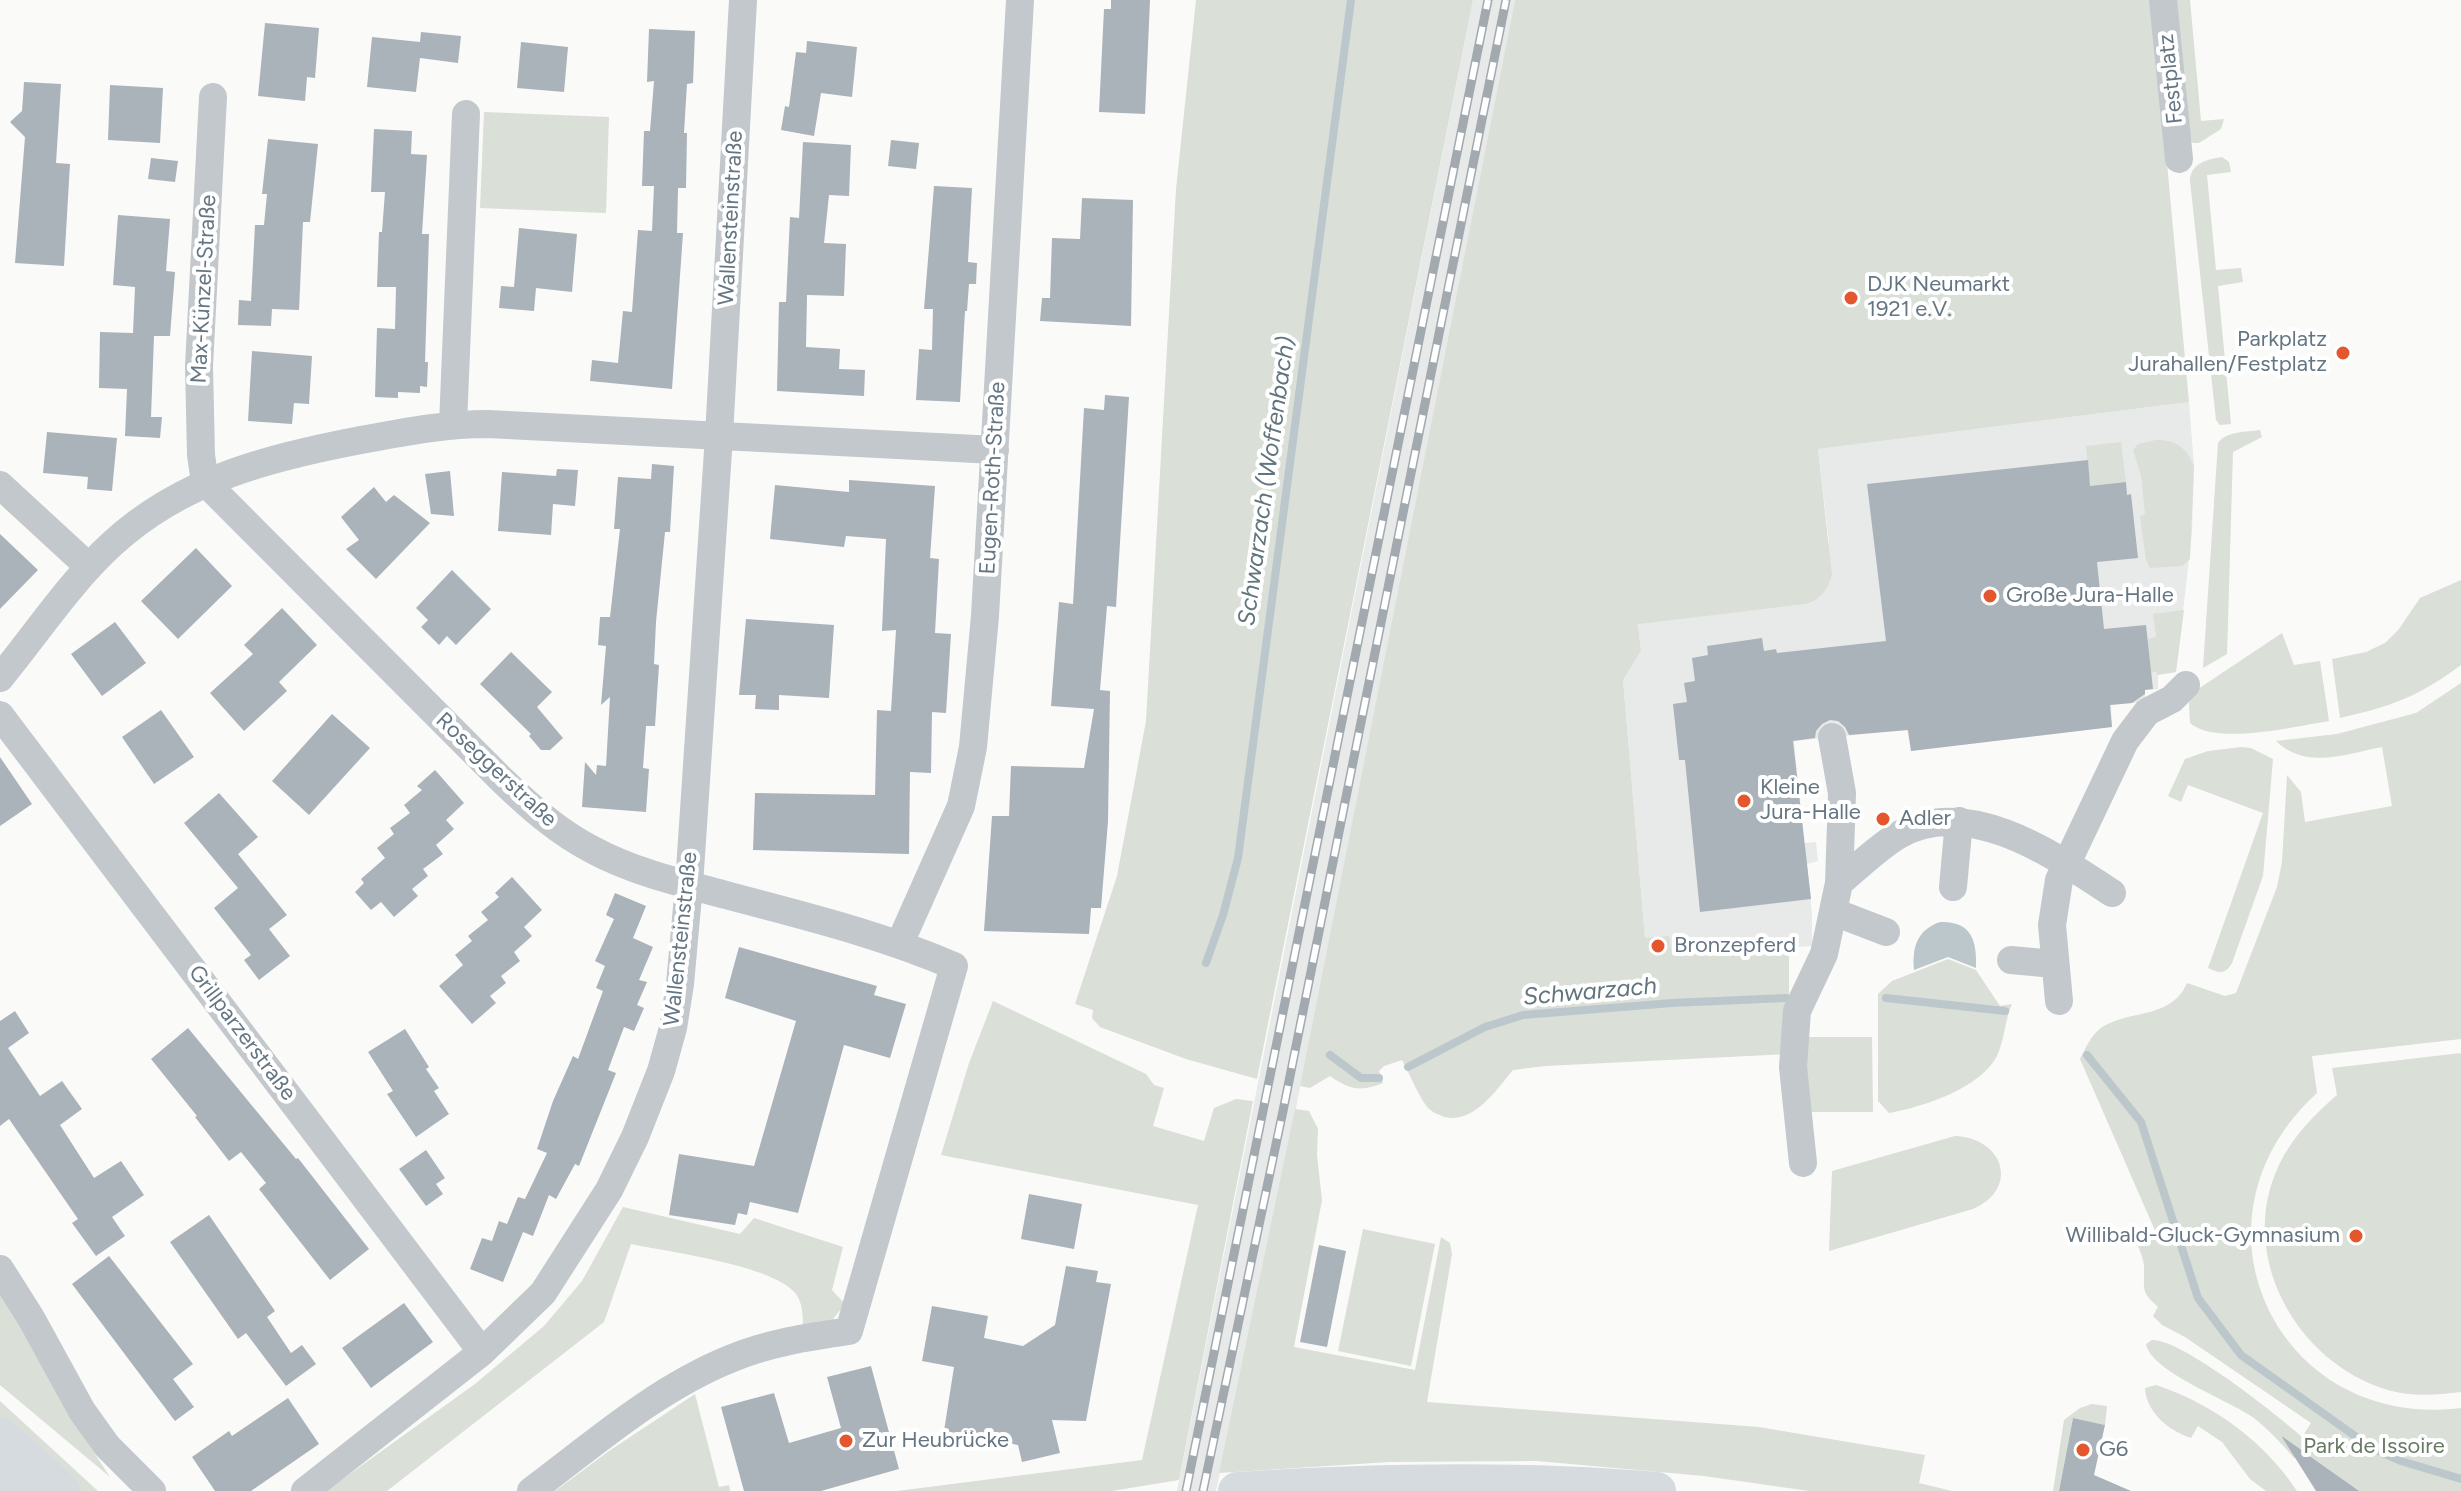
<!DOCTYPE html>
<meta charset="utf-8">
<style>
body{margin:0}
canvas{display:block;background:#fafaf8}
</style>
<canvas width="2461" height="1491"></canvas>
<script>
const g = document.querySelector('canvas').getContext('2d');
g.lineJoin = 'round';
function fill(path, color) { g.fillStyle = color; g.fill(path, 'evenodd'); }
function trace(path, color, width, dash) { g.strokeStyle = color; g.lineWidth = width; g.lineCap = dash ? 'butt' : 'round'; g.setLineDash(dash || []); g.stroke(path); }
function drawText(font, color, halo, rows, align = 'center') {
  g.font = font + ' Figtree,sans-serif'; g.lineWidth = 8; g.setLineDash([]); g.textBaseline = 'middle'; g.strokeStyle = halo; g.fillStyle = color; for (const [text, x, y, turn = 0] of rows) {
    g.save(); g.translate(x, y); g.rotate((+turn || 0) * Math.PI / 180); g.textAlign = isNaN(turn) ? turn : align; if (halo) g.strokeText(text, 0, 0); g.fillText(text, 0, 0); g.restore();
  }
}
const built = new Path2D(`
 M1473,0H1515L1295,1113L1216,1491H1177Z
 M2189,402L2194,466L2192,533L2176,672L2158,675V689L2145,690V702L2111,705L2112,727L1911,751L1907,730L1794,741L1804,843L1816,842L1818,861L1807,864L1812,914V946L1671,955L1645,938L1623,679L1641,651L1638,623L1806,604L1829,542L1818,449Z`);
const green = new Path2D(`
 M1196,0H1473L1257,1079L1186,1059L1100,1027L1092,1018L1093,1010L1075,1004L1117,876L1146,721L1176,189Z
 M1515,0H2152L2189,402L1818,449L1832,575C1827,590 1822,599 1806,604L1638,624L1641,651L1623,680L1645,938L1669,936L1672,955L1789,947V1054L1545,1066L1513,1070C1496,1090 1474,1124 1445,1117C1437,1114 1430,1112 1425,1104C1416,1091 1410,1074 1402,1060L1384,1066L1379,1071L1383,1083C1360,1092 1350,1090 1330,1076L1310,1088L1300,1086Z
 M2173,0H2190L2201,121L2224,119L2221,129L2199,143H2193L2189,139Z
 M484,112L609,117L606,213L480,208Z
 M2222,157L2229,162L2231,172L2207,175L2216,270L2241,268L2243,282L2218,286L2231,424L2220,425L2216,420L2190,181C2190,164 2207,159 2222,157Z
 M2260,430L2262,437L2233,452L2227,654L2203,668L2218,443C2226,431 2247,432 2260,430Z
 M2156,440C2176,440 2186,447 2194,466L2190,559L2182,566L2150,568L2146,560L2140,516L2145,514L2141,475L2133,450L2138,444Z
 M2121,442L2126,482L2090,486L2086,446Z
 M2461,580V665C2418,697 2392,706 2340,718L2332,659L2366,652L2385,643L2399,629L2420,598Z
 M2184,610L2176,672L2157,675V672H2151L2148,639L2156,637L2153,614Z
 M2282,633L2294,665L2320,661L2329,721C2296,726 2216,746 2190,723L2189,703L2195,691Z
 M2461,683V1039L2312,1056L2317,1093C2177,1220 2277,1431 2461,1408V1491H2351L2342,1479L2306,1453L2294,1458C2282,1444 2269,1430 2254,1418C2229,1400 2151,1372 2146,1344L2152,1340C2180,1338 2278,1415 2302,1437L2311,1423L2185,1337L2162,1325L2153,1316L2158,1307C2142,1292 2144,1292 2144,1271C2145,1261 2140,1252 2137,1243L2157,1235L2080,1059C2085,1049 2091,1035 2101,1028C2129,1009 2171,1020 2187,983L2225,996L2236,993L2277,887L2282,862L2287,775L2301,792L2305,822L2392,806L2382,747C2346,754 2305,770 2276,741L2337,734L2416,713Z
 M2242,747L2251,748L2273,759L2263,876L2232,963C2225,975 2219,973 2208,968L2263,813L2188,785L2181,802L2168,796L2185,759L2208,751Z
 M1948,959L1976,970L2000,1006L2012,1004C2005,1020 2005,1035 1999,1051C1986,1087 1923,1107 1889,1113L1878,1101V994L1892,981Z
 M993,1001L1146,1074L1154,1085L1164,1088L1153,1126L1204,1141L1214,1108L1236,1099L1253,1101L1179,1480L1112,1491H897L1142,1460L1198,1205L941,1155L969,1063Z
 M1802,1037H1872L1873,1112H1802Z
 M2461,1053V1392C2436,1395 2412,1397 2388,1390C2296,1363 2236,1254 2279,1165C2293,1136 2313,1116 2337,1095L2332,1068Z
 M1295,1109L1309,1111L1318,1129L1317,1155L1322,1200L1294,1347L1415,1370L1441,1237L1450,1243L1452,1254L1427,1402L1759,1427L1925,1455L1919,1483L1952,1491H1809L1704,1476L1537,1461L1389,1462L1219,1473Z
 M1955,1136C2004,1138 2020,1189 1973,1209L1829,1251L1832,1171Z
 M623,1207L740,1234L754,1218L843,1247L832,1290L845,1304L830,1323L803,1330C803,1317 803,1304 796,1294C774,1265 668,1252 631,1244L604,1322L387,1491H326L475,1384L544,1326L582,1281Z
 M1363,1229L1435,1244L1411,1366L1338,1351Z
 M0,1288L80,1431L110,1477L0,1385Z
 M2156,1385C2213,1404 2264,1441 2297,1491H2266L2250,1479L2222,1442L2198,1426L2191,1438C2169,1431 2146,1412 2145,1388Z
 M695,1394L719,1487L729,1485L730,1491H555L609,1451Z
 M0,1401L98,1491H75L0,1424Z
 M2092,1404L2107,1406L2105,1425L2073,1418L2059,1491H2053L2064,1420L2080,1408Z`);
const water = new Path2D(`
 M1940,922C1972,921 1977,941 1976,968L1948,957L1914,970C1912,947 1917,930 1940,922Z`);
const stream = new Path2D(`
 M1206,963L1223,915L1238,858L1351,0
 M1886,998L2005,1011
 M1330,1055L1361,1078H1379
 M2087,1055L2141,1122L2198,1298L2241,1355L2372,1448L2401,1461L2461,1479
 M1408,1067L1485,1027L1523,1015L1672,1003L1786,998`);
const building = new Path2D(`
 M1111,0H1150L1145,114L1099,112L1104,9H1111Z
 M265,23L319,28L315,78L307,77L305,101L258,96Z
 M649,29L695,31L693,83L687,84L684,133H687L686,188H678L677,233H683L672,389L590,381L592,360L618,363L623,311L632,312L638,230L652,231L654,186H642L644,131H650L654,81L647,82Z
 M421,32L461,36L458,63L420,58L416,92L367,87L372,37L420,42Z
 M807,41L857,47L852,97L821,93L814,136L781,130L785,106L789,107L796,52L806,53Z
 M521,42L568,47L564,92L517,88Z
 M24,82L61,84L56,163L70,164L64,266L15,263L25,137L10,122L22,111Z
 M110,85L163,88L160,143L108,140Z
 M374,129L412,131L411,154L427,155L422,234H429L425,362H428L427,387L420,386V393L398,392V398L375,397L377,328L395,329L396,287H377L379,232H382L385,192H371Z
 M268,139L318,144L310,222H303L299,310L272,309L271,326L238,325L239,300L251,301L255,225H264L267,194H262Z
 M891,140L919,143L916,169L888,166Z
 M803,142L851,145L849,196L829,195L824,243L846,244L844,296L807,295L806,347L840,349L839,369L865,370L864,396L777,391L779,302H786L790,217L799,218Z
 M151,158L178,161L175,182L148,179Z
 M934,186L972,188L968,262L977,263L976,284H969L967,311H965L960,402L916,400L919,349L932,350L933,309H924Z
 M1082,198L1133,200L1131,326L1040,321L1042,298H1050L1052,238L1080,239Z
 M118,215L170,219L166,271L175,272L170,336H154L151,417H162L160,438L125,436L127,389L99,388L100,332L133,333L135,287L113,285Z
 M519,228L577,234L572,292L536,288L534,311L499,308L501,286L514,287Z
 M252,351L312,356L309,404L294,403L292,424L248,421Z
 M1105,395L1129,397L1116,607L1107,606L1100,690L1110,691L1108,821L1101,908H1091L1089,934L984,931L992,816H1009L1011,766L1084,768L1094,709L1051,706L1059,602L1073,604L1084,408L1104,410Z
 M47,432L117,438L112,491L87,489L88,477L43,473Z
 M2088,460L2090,486L2126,482L2127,495L2131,494L2138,558L2097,562L2104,629L2146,625L2153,689L2145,690V694L2132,703L2110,705L2112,727L1911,751L1908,730L1849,735L1845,727L1838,721L1830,720L1822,724L1816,731L1815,738L1793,741L1811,899L1700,912L1685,760H1679L1673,704L1687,702L1684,683L1695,681L1692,658L1708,655L1707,646L1762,638L1764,651L1776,649L1777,653L1886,641L1867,484Z
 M652,464L674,466L670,532H665L656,622L654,664L659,665L655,726H646L643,768L649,769L646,812L582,807L585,762L596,775L597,765L606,766L610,697L601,705L606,646L598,645L600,617H610L620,529H614L618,477L651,479Z
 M557,469L578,470L575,506L553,504L551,535L498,531L502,472L556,476Z
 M450,471L454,516L431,514L425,474Z
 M849,480L935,486L930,558L939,559L935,633L951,634L946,713L932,712L931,773L910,772L909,854L753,850L755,793L875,795L877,710L891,711L896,630L882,631L886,539L846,536L844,547L770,539L775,485L849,492Z
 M374,487L386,502L394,495L430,523L376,579L346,549L359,540L341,517Z
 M0,534L38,570L0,609Z
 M196,548L232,586L178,639L141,601Z
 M452,570L491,609L456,645L447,636L439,645L421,627L428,620L416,608Z
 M282,608L317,645L279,682L287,691L244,731L210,693L253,654L244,645Z
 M746,619L834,625L829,698L779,695V710L755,709L756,695H739Z
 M115,622L146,663L102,696L71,654Z
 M511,652L552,692L537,707L563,738L550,750H541L529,736L531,734L480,684Z
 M161,710L194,757L154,784L122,737Z
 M332,714L370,748L309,815L272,781Z
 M0,757L32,804L0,826Z
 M435,770L464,803L446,820L454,829L436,845L443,854L423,869L428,876L412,889L418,896L394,917L381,902L371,910L355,892L364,883L361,879L385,858L377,848L394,834L390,828L410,813L404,805L422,790L417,786Z
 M219,793L258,837L238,854L287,915L269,929L290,956L259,980L244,960L251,955L214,908L238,888L184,823Z
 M512,877L542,910L524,927L532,936L514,952L520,961L501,976L506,983L490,996L496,1003L472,1024L439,986L463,965L455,955L472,941L468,936L488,920L481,912L499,897L495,893Z
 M615,893L646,906L633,938L653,947L639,980L647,982L637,1005L644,1008L634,1031L624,1027L608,1070L616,1073L579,1166L575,1164L556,1199L549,1195L533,1236L523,1232L503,1282L470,1269L482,1238L492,1241L499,1221L507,1224L518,1197L525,1199L547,1153L537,1149L553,1101L573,1056L578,1059L603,991L596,988L605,966L595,961L614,919L606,915Z
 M739,947L877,986L874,995L906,1004L890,1058L844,1045L798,1213L750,1202L747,1215L738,1213L735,1225L669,1215L679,1154L754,1166L796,1021L725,998Z
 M15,1011L29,1033L8,1048L40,1096L62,1081L82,1109L60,1125L94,1178L121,1161L144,1195L112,1217L125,1236L96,1256L72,1223L78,1219L9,1119L0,1126V1021Z
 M188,1028L296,1159L298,1158L369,1249L330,1280L259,1189L266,1183L241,1152L229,1161L195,1117L197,1116L151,1059Z
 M405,1029L429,1067L426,1069L439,1088L434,1091L449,1114L416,1137L387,1094L393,1091L368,1052Z
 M426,1150L445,1178L436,1184L443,1194L426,1206L399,1169Z
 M1029,1194L1082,1204L1074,1249L1021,1239Z
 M209,1215L275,1311L267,1317L291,1353L302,1345L316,1364L286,1386L246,1333L238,1339L170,1242Z
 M1319,1245L1346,1251L1327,1347L1300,1342Z
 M109,1256L193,1364L173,1379L194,1407L175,1421L72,1284Z
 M1066,1266L1098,1271L1096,1282L1111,1284L1086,1421L1052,1420L1060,1453L1022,1462L1018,1445L944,1431L954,1367L922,1361L932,1306L988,1316L984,1338L1023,1346L1055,1325Z
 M404,1303L433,1342L371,1388L342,1348Z
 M871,1366L899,1469L821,1491H744L721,1407L774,1393L789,1443L841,1428L827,1377Z
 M288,1398L319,1444L251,1491H215L192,1457L229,1431L232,1436Z
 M2073,1418L2105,1425L2094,1475L2131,1491H2059Z
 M2282,1437H2283L2359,1491H2316Z`);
const street = new Path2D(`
 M2163,0L2179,159
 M213,97L199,366L201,455L205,482L501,779C529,806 558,832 593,850C634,872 681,883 726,895C804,916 880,934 954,966L849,1331C808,1337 768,1343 730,1359C656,1389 594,1444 531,1491
 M453,424L466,114
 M0,485L89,567
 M0,678C37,633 70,582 113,543C183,479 271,457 361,440C404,432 445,424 488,424L995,450
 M0,715L482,1352
 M1839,883C1858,867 1876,849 1897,836C1966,794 2054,855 2112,893
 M1953,887L1959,821
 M1834,912L1886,932
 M900,943L961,806L973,747L985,616L1020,0
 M2011,960L2054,964
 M2059,1001L2052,925L2059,880L2125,741L2147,712L2172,699L2186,685
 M1803,1163L1793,1067L1797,1011L1824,954L1839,883L1842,793L1832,737
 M0,1269L31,1318L82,1411L107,1446L152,1491
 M305,1491L482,1352L543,1293L609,1190L635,1137L661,1071L673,1028L680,984L689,885L719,436L743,0`);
const secondary = new Path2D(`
 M0,1436L61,1491
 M0,1473L20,1491
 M1237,1491C1377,1482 1517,1479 1657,1491`);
const rail = new Path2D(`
 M1186,1491L1488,0
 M1203,1491L1283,1111L1506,0`);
const markers = [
 [1851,298,8,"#e4572e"],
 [2343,353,8,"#e4572e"],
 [1990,596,8,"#e4572e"],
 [1744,801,8,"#e4572e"],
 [1883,819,8,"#e4572e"],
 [1658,946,8,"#e4572e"],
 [2356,1236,8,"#e4572e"],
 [846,1441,8,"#e4572e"],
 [2083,1450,8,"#e4572e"]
];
const streetNames = [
 ["Festplatz",2171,79,-96],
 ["Wallensteinstraße",731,218,-87],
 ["Max-Künzel-Straße",204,289,-87],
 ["Eugen-Roth-Straße",993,478,-87],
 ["Roseggerstraße",496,770,43],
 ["Wallensteinstraße",681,939,-84],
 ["Grillparzerstraße",242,1033,53]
];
const poiNames = [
 ["DJK Neumarkt",1867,285],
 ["1921 e.V.",1867,310],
 ["Parkplatz",2327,340,"right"],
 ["Jurahallen/Festplatz",2327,365,"right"],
 ["Große Jura-Halle",2006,596],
 ["Kleine",1760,788],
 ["Jura-Halle",1760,813],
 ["Adler",1899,819],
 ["Bronzepferd",1674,946],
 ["Willibald-Gluck-Gymnasium",2340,1236,"right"],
 ["Zur Heubrücke",862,1441],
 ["G6",2099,1450]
];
const parkNames = [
 ["Park de Issoire",2374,1447]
];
const waterNames = [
 ["Schwarzach (Woffenbach)",1267,481,-82],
 ["Schwarzach",1590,992,-5]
];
fill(built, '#e8e9e9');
fill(green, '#dadfd7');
fill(water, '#bbc7cb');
trace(stream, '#bbc7cb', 8);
fill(building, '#aab3b9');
trace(street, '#c3c8cc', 28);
trace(secondary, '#d6dbdf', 38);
trace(rail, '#a2aab0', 9);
trace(rail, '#fff', 6, [18]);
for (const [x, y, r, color] of markers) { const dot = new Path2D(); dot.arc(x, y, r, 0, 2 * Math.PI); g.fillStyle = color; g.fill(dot); trace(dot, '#fff', 3); }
drawText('22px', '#657683', '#fff', streetNames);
drawText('22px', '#657683', '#fff', poiNames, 'left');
drawText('22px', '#687a64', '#fff', parkNames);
drawText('italic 24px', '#60757c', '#fff', waterNames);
</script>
